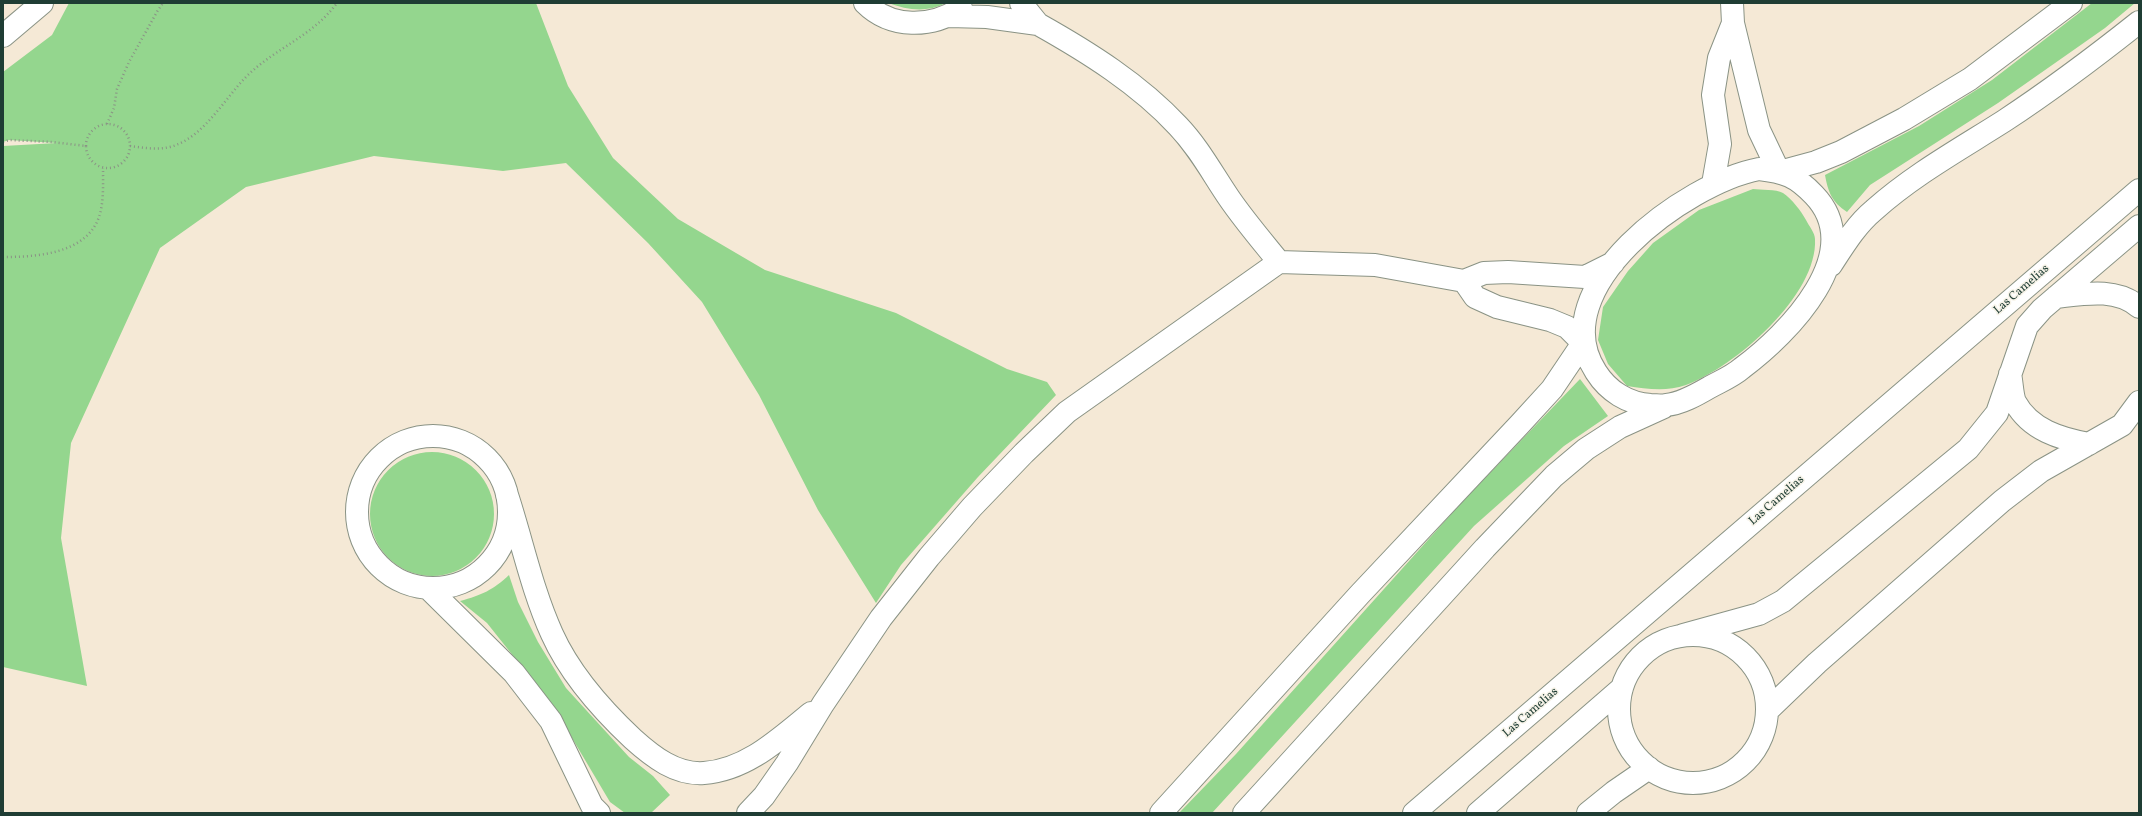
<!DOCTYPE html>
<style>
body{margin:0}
#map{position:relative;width:2142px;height:816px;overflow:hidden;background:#f5e9d6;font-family:Vollkorn,serif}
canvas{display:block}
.frame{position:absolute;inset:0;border:4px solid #1f3d34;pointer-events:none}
</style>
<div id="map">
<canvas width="2142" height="816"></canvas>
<div class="frame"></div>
</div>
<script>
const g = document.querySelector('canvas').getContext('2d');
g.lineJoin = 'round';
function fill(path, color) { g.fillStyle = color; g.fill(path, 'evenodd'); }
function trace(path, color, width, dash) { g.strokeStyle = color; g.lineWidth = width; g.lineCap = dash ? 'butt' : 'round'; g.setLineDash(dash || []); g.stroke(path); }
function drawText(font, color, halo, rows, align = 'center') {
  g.font = font + ' Vollkorn,serif'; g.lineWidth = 3; g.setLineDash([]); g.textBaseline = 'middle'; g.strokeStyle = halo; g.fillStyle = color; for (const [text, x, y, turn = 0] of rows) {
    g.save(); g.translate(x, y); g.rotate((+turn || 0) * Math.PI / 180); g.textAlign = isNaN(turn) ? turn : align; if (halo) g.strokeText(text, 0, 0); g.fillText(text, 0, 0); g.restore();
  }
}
const green = new Path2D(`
 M69,3H536L568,86L613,158L678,219L765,270L896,313L1007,369L1047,382L1056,395L978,477L901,565L876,603L818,510L759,395L702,302L648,243L566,163L503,171L374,156L246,187L160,248L71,443L61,538L87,686L3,667V146L57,143L9,140L3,142V72L52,35Z
 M888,3H946C926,13 908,10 888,3Z
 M2092,3H2135L2105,28L1998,103L1870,185L1847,212C1832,202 1828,192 1825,175L1919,126L1992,80Z
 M1753,189C1761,190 1776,189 1783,193C1792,199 1801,211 1806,220C1809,226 1815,233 1815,239C1818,295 1735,367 1686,385C1666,392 1647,389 1627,386L1608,364L1598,340L1603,307L1628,271L1653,243L1699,210Z
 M1580,379L1608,416L1564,446L1474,526L1212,813H1179L1236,754L1462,502Z
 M370 514a62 62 0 1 1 124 0a62 62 0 1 1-124 0Z
 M509,575L518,602L538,642L566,688L629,757L653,776L670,795L651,813H625L610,802L553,706L487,623L460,601C482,595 493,590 509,575Z`);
const path = new Path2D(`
 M107,124L114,108L117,89L129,62L158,10L163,3
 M86 146a22 22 0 1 1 44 0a22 22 0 1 1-44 0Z
 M3,142L9,140L52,142L86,146
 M130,146C145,148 161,151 176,145C205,134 224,100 245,78C274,48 311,38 337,3
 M3,257C36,257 86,254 99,217C104,202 103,183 103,168`);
const minor = new Path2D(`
 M865,3C891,29 932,28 961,8
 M1732,3L1733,23L1759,130L1779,172L1816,162L1841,152L1904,119L1970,79L2071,3
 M949,16L987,17L1038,24L1021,3
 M1038,24C1088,52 1139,84 1178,126C1199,148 1212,173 1229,198C1244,220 1262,241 1279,262L1375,265L1464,281L1484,273L1508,272L1585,277L1613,263
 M3,36L42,3
 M1759,169C1785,172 1796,176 1814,195C1869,252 1788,334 1742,368C1733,376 1721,381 1710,387C1698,394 1681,404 1666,405C1661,406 1656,405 1651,405C1628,404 1608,391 1596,372C1541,288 1686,183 1759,169Z
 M1713,184L1720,144L1713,95L1719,58L1733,23
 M1831,265C1844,245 1856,225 1874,210C1913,175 1960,149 2004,121C2051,90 2095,57 2139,22
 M2056,297C2083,294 2116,287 2139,307
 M2010,374C2012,383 2012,395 2015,402C2030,430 2061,439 2089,444
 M357 512a76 76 0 1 1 152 0a76 76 0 1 1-152 0Z
 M507,495C522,541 532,590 552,634C570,674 601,709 633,739C653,757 676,775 704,773C747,770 780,738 811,713
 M429,589L514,673L551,721L592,806L599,813
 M1619 709a74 74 0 1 1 148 0a74 74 0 1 1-148 0Z
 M1683,635L1759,614L1783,601L1968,449L1997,413L2027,326L2042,309L2139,226
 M1768,710L1817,663L2002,501L2041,471L2122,425L2139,402
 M748,813L764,796L787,763L823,704L881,618L929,557L972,507L1024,453L1067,412L1279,262
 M1161,813L1360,594L1520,424L1552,389L1583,343L1567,327L1550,320L1497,307L1475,297L1464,281
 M1244,813L1485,548L1554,476L1586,449L1620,427L1664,407
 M1414,813L2139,190
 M1478,813L1622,688
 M1588,813L1614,792L1649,768`);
const streetNames = [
 ["Las Camelias",2022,290,-41],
 ["Las Camelias",1777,501,-41],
 ["Las Camelias",1531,713,-41]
];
fill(green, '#94d68e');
trace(minor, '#8a9385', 24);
trace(path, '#8a9385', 2.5, [1, 3]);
trace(minor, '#fff', 22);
drawText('12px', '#1f3d34', '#f7f3e8', streetNames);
</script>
